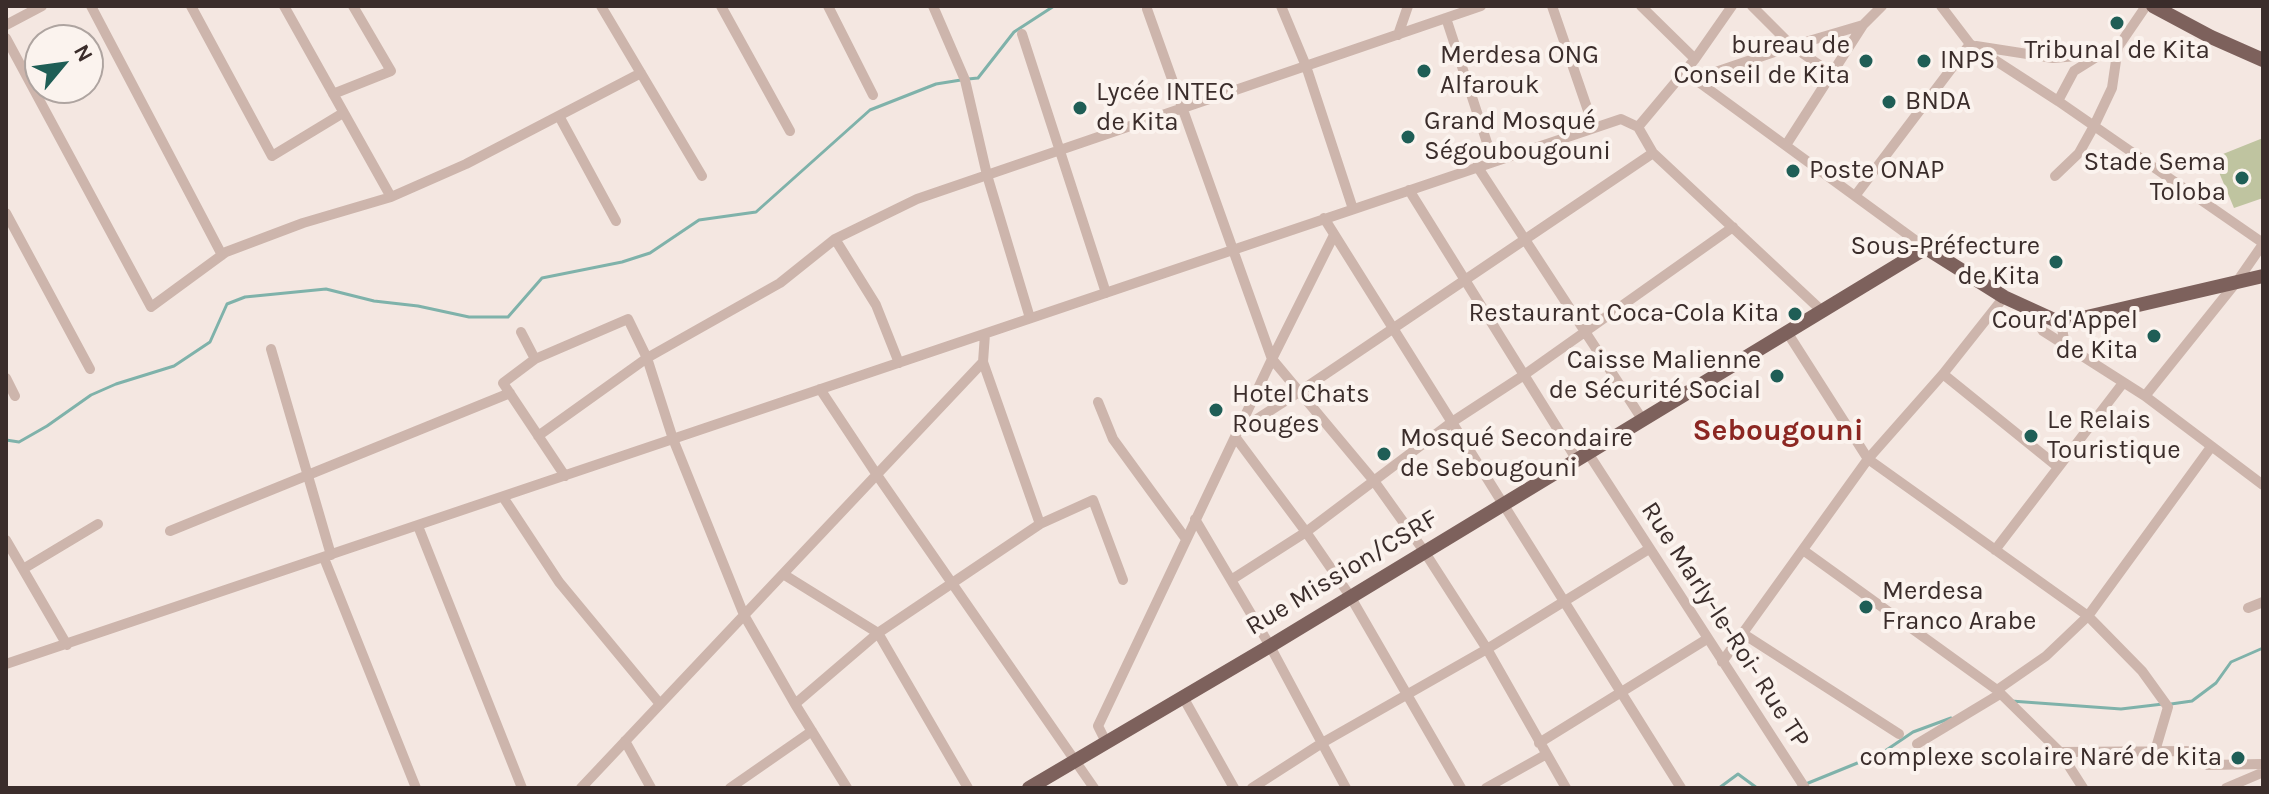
<!DOCTYPE html>
<meta charset="utf-8">
<style>
body{margin:0}
#map{position:relative;width:2269px;height:794px;overflow:hidden;background:#f4e7e1;font-family:Karla,sans-serif}
canvas{display:block}
.frame{position:absolute;inset:0;border:8px solid #3b2d2b;pointer-events:none}
.north{position:absolute;left:24px;top:24px;width:80px;height:80px;box-sizing:border-box;background:#fbf3ee;border:2px solid #aea4a0;border-radius:50%;rotate:61deg;font-size:22px;font-weight:700;line-height:32px;text-align:center;color:#3b2d2b}
.north::after{content:'';display:block;margin:auto;width:28px;height:36px;background:#1f5e56;clip-path:polygon(50% 0,100% 100%,50% 72%,0 100%)}
</style>
<div id="map">
<canvas width="2269" height="794"></canvas>
<div class="frame"></div>
<div class="north">N</div>
</div>
<script>
const g = document.querySelector('canvas').getContext('2d');
g.lineJoin = 'round';
function fill(path, color) { g.fillStyle = color; g.fill(path, 'evenodd'); }
function trace(path, color, width, dash) { g.strokeStyle = color; g.lineWidth = width; g.lineCap = dash ? 'butt' : 'round'; g.setLineDash(dash || []); g.stroke(path); }
function drawText(font, color, halo, rows, align = 'center') {
  g.font = font + ' Karla,sans-serif'; g.lineWidth = 8; g.setLineDash([]); g.textBaseline = 'middle'; g.strokeStyle = halo; g.fillStyle = color; for (const [text, x, y, turn = 0] of rows) {
    g.save(); g.translate(x, y); g.rotate((+turn || 0) * Math.PI / 180); g.textAlign = isNaN(turn) ? turn : align; if (halo) g.strokeText(text, 0, 0); g.fillText(text, 0, 0); g.restore();
  }
}
const green = new Path2D(`
 M2263,138V198L2234,208L2213,158Z`);
const stream = new Path2D(`
 M968,79L978,78L1014,32L1054,6
 M6,440L19,442L47,426L91,395L116,384L174,366L210,342L227,304L245,297L326,289L374,301L418,306L469,317H508L542,278L622,262L650,253L699,220L756,212L870,110L936,84L961,80
 M2011,701L2121,709L2163,704
 M2171,704L2192,701L2216,683L2231,662L2263,648
 M1719,788L1738,774L1757,788
 M1796,788L1882,753L1913,732L1951,718`);
const minor = new Path2D(`
 M91,6L222,255
 M191,6L272,156L343,113
 M284,6L391,197
 M601,6L702,176
 M721,6L790,131
 M828,6L873,95
 M933,6L965,80L987,175L1030,318
 M1281,6L1306,66L1353,209
 M1552,6L1594,128
 M1641,6L1695,59
 M1752,6L1792,46L1831,73
 M1941,6L1970,44L2058,101L2263,243
 M1147,9L1272,359L1374,481L1424,551L1487,649L1566,788
 M1446,18L1493,161
 M6,25L42,6
 M1022,34L1106,293
 M1398,35L1408,6
 M6,38L151,307L226,252L303,223L391,197L466,164L641,73
 M1976,46L2053,58L2102,54
 M1685,72L1926,248
 M1695,79L1792,46L1863,25
 M333,94L391,71L353,6
 M2058,101L2074,71L2098,56
 M559,116L616,221
 M1638,127L1695,59L1732,6
 M1786,145L1863,25L1882,6
 M1477,166L1642,419
 M2055,176L2079,153L2094,126L2112,88L2118,47L2146,6
 M1409,190L1577,460
 M1855,196L1970,44
 M6,213L90,369
 M1324,218L1681,788
 M835,239L876,305L899,363
 M2030,310L2043,331L2065,345
 M2061,323L2065,345L2145,396L2263,485
 M521,332L535,359L628,319L647,358L673,439L744,615L795,704L847,788
 M1787,332L1868,459L2088,616L2142,671L2168,707L2155,751
 M985,334L983,362L1040,524
 M271,349L331,555
 M535,359L503,383L565,476
 M1943,374L2058,467
 M6,378L15,396
 M820,389L877,475L1094,788
 M2145,396L2238,280L2263,244
 M1098,402L1113,439L1186,539
 M1240,430L1299,392L1653,153
 M538,436L647,358L780,283L835,239L917,199L1481,6
 M1236,438L1306,532L1350,596L1461,788
 M1588,453L1805,788
 M503,497L559,582L660,704
 M1195,519L1270,646L1346,788
 M418,526L522,788
 M170,531L510,393
 M6,540L67,645
 M1803,550L1997,690L2060,752L2083,788
 M1995,550L2123,383
 M324,558L416,788
 M23,569L98,524
 M783,574L878,633L968,788
 M1231,580L1306,532L1452,422L1524,375L1733,227
 M2248,608L2263,602
 M1742,633L1899,734
 M1722,662L1868,459L1943,374L2004,297
 M6,664L1621,119L1638,127L1653,153L1822,311
 M1997,690L2046,656L2088,616L2211,447
 M1183,697L1234,788
 M795,704L878,633L1040,524L1093,500L1123,580
 M625,741L651,788
 M1106,742L1098,726L1272,359L1334,235
 M1539,743L1707,639
 M1917,744L2000,694
 M2060,752L2187,751L2208,765L2263,764
 M581,788L983,362
 M730,788L812,731
 M1252,788L1322,743L1487,649L1649,549
 M1486,788L1545,755
 M2226,788L2259,774`);
const major = new Path2D(`
 M2153,6L2211,37L2263,60
 M1029,788L1270,646L1926,248L2004,297L2061,323L2263,276`);
const markers = [
 [2117,23,8,"#1f5e56"],
 [1866,61,8,"#1f5e56"],
 [1924,61,8,"#1f5e56"],
 [1424,71,8,"#1f5e56"],
 [1889,102,8,"#1f5e56"],
 [1080,108,8,"#1f5e56"],
 [1408,137,8,"#1f5e56"],
 [1793,171,8,"#1f5e56"],
 [2242,178,8,"#1f5e56"],
 [2056,262,8,"#1f5e56"],
 [1795,314,8,"#1f5e56"],
 [2154,336,8,"#1f5e56"],
 [1777,376,8,"#1f5e56"],
 [1216,410,8,"#1f5e56"],
 [2031,436,8,"#1f5e56"],
 [1384,454,8,"#1f5e56"],
 [1866,607,8,"#1f5e56"],
 [2238,758,8,"#1f5e56"]
];
const poiNames = [
 ["bureau de",1850,46,"right"],
 ["Conseil de Kita",1850,76,"right"],
 ["Tribunal de Kita",2117,51,"center"],
 ["Merdesa ONG",1440,56],
 ["Alfarouk",1440,86],
 ["INPS",1940,61],
 ["Lycée INTEC",1096,93],
 ["de Kita",1096,123],
 ["BNDA",1905,102],
 ["Grand Mosqué",1424,122],
 ["Ségoubougouni",1424,152],
 ["Stade Sema",2226,163,"right"],
 ["Toloba",2226,193,"right"],
 ["Poste ONAP",1809,171],
 ["Sous-Préfecture",2040,247,"right"],
 ["de Kita",2040,277,"right"],
 ["Restaurant Coca-Cola Kita",1779,314,"right"],
 ["Cour d'Appel",2138,321,"right"],
 ["de Kita",2138,351,"right"],
 ["Caisse Malienne",1761,361,"right"],
 ["de Sécurité Social",1761,391,"right"],
 ["Hotel Chats",1232,395],
 ["Rouges",1232,425],
 ["Le Relais",2047,421],
 ["Touristique",2047,451],
 ["Mosqué Secondaire",1400,439],
 ["de Sebougouni",1400,469],
 ["Merdesa",1882,592],
 ["Franco Arabe",1882,622],
 ["complexe scolaire Naré de kita",2222,758,"right"]
];
const streetNames = [
 ["Rue Mission/CSRF",1342,573,-31],
 ["Rue Marly-le-Roi- Rue TP",1725,625,57]
];
const quarterNames = [
 ["Sebougouni",1778,431]
];
fill(green, '#bfc4a0');
trace(stream, '#7fb2aa', 3);
trace(minor, '#cdb5ac', 10);
trace(major, '#7d615c', 14);
for (const [x, y, r, color] of markers) { const dot = new Path2D(); dot.arc(x, y, r, 0, 2 * Math.PI); g.fillStyle = color; g.fill(dot); trace(dot, '#fbf3ee', 3); }
drawText('26px', '#3b2d2b', '#fbf3ee', poiNames, 'left');
drawText('26px', '#3b2d2b', '#fbf3ee', streetNames);
drawText('bold 30px', '#8c2722', '#fbf3ee', quarterNames);
</script>
